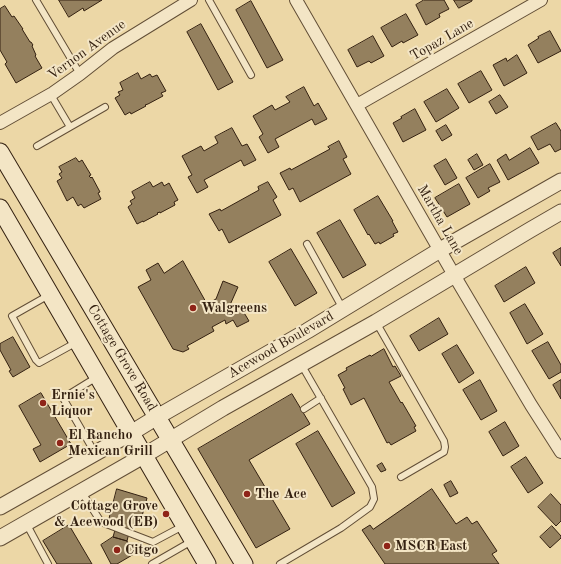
<!DOCTYPE html>
<style>
body{margin:0}
canvas{display:block;background:#ecd7a6}
</style>
<canvas width="561" height="564"></canvas>
<script>
const g = document.querySelector('canvas').getContext('2d');
g.lineJoin = 'round';
function fill(path, color) { g.fillStyle = color; g.fill(path, 'evenodd'); }
function trace(path, color, width, dash) { g.strokeStyle = color; g.lineWidth = width; g.lineCap = dash ? 'butt' : 'round'; g.setLineDash(dash || []); g.stroke(path); }
function drawText(font, color, halo, rows, align = 'center') {
  g.font = font + ' "Old Standard TT",serif'; g.lineWidth = 4; g.setLineDash([]); g.textBaseline = 'middle'; g.strokeStyle = halo; g.fillStyle = color; for (const [text, x, y, turn = 0] of rows) {
    g.save(); g.translate(x, y); g.rotate((+turn || 0) * Math.PI / 180); g.textAlign = isNaN(turn) ? turn : align; if (halo) g.strokeText(text, 0, 0); g.fillText(text, 0, 0); g.restore();
  }
}
const building = new Path2D(`
 M59,0H102L84,11L83,8L69,17Z
 M424,0H444L449,9L439,14L440,17L426,25L416,5Z
 M454,0H472V1L459,8Z
 M251,1L283,60L267,68L236,10Z
 M5,6L12,17L14,16L23,29H22L30,42H31L33,45L32,46L36,55L35,56L42,68L16,83L5,64L7,62L0,50V9Z
 M406,14L418,35L403,43L402,41L392,47L381,28Z
 M201,24L233,82L218,90L187,32Z
 M550,31L561,51L538,63L528,45L539,38L538,37Z
 M373,36L384,56L371,63L369,61L357,67L348,50Z
 M517,55L527,73L504,86L493,65L506,58L507,61Z
 M481,71L492,90L469,103L458,84Z
 M138,73L141,79L150,74L152,77L157,75L166,91L161,93L163,96L148,104L145,105L146,106L131,114L130,112L125,115L115,98L120,95L118,92L123,90L120,83Z
 M304,87L314,106L318,103L327,119L315,125L312,119L275,139L279,147L268,153L259,137L263,134L253,116L272,105L275,110L290,102L286,97Z
 M447,89L459,108L436,122L424,102Z
 M500,95L508,107L496,114L489,102Z
 M415,109L426,130L403,142L393,123L402,118L401,117Z
 M556,123L561,131V149L555,152L550,144L538,150L531,137Z
 M446,125L452,135L442,141L436,131Z
 M232,128L242,146L247,144L256,160L244,166L241,160L204,180L208,187L197,193L188,177L192,175L182,156L201,146L204,151L218,143L215,137Z
 M339,141L347,157L343,159L351,174L300,202L293,188L289,190L280,173L290,168L291,170L330,149L328,147Z
 M530,148L539,163L508,180L497,160L506,154L509,160Z
 M477,154L483,165L474,170L468,160Z
 M76,158L79,162L82,160L91,175L89,176L91,178L92,177L100,192L98,193L101,199L84,208L81,204L78,206L73,197L67,201L57,181L62,178L59,174L62,172L59,167Z
 M446,159L457,178L445,185L434,166Z
 M490,164L500,182L488,188L490,191L478,198L466,178Z
 M150,182L153,187L162,182L164,186L169,183L178,200L174,202L175,205L160,213V212L157,213L158,214L143,222V221L137,224L128,207L132,204L130,201L135,198L132,192Z
 M268,182L277,197L273,200L281,215L229,243L222,229L219,231L209,214L220,209L221,211L259,190L258,187Z
 M459,184L470,204L447,217L435,198Z
 M378,196L393,221H392L398,232L393,234L394,236L380,244L379,242L375,244L369,234L368,235L354,210Z
 M340,220L366,265L343,278L317,233Z
 M561,248V266L553,253Z
 M291,249L317,293L295,306L269,262Z
 M183,261L207,304L216,299L223,281L238,287L230,305L243,311L249,321L237,327L233,320L226,324L225,320L212,327L214,331L187,346L189,349L183,352L173,349L138,287L151,280L146,270L158,263L164,273Z
 M526,267L535,283L504,302L495,286Z
 M525,304L543,334L527,344L510,313Z
 M439,318L448,334L419,351L410,336Z
 M13,337L30,367L13,377L9,371L11,370L0,350V344Z
 M548,342L561,365V372L549,379L532,351Z
 M457,345L474,373L459,383L442,354Z
 M384,349L393,367L395,366L401,376L389,382L401,403L402,402L416,426L414,427L416,431L391,445L389,442L387,443L364,398L351,405L343,389L345,388L338,375L347,370L346,368L370,355L371,356Z
 M480,380L497,411L481,420L463,390Z
 M561,380V399L553,385Z
 M41,393L71,444L40,462L33,449L41,445L19,406Z
 M292,394L310,424L249,460L290,529L256,548L198,449Z
 M505,422L519,446L503,456L489,432Z
 M318,431L355,493L332,507L296,444Z
 M526,457L543,483L528,493L511,467Z
 M382,463L386,470L381,472L377,466Z
 M451,481L458,493L450,497L444,485Z
 M117,489L147,498L139,527L131,525L127,541L113,537L117,523L109,520Z
 M432,489L456,524L467,517L472,524L477,521L497,551L492,554L499,564H385L362,530L370,525L373,529Z
 M551,494L561,505V521L556,526L538,507Z
 M69,525L92,564H57L43,541Z
 M552,526L561,536V538L550,548L540,537Z
 M113,537L127,541L134,554L117,564H111L101,545Z`);
const service = new Path2D(`
 M36,0L80,74
 M209,0L251,75
 M51,95L70,127L105,107
 M37,146L70,127
 M307,244L343,309
 M49,295L12,316L36,360L39,363L77,342
 M376,322L444,441L445,447L444,452L401,477
 M304,409L321,398
 M95,453L63,398L97,377
 M81,491L101,522L153,542L183,526
 M26,523L48,564
 M152,564L192,541
 M280,564L341,528L370,507L374,499L372,487L301,364`);
const minor = new Path2D(`
 M296,0L454,275L531,405L561,452
 M357,105L541,0
 M0,123L53,93L80,74L113,48L191,0`);
const tertiary = new Path2D(`
 M0,507L131,433L157,417L307,331L440,250L561,181
 M0,538L145,455L223,408L376,322L530,230L561,212`);
const secondary = new Path2D(`
 M0,152L244,564
 M0,208L207,564`);
const markers = [
 [193,308,4,"#8f2418"],
 [43,403,4,"#8f2418"],
 [60,443,4,"#8f2418"],
 [247,494,4,"#8f2418"],
 [166,514,4,"#8f2418"],
 [387,546,4,"#8f2418"],
 [117,550,4,"#8f2418"]
];
const streetNames = [
 ["Topaz Lane",442,40,-30],
 ["Vernon Avenue",87,50,-36],
 ["Martha Lane",440,220,60],
 ["Acewood Boulevard",281,345,-30],
 ["Cottage Grove Road",122,358,59]
];
const poiNames = [
 ["Walgreens",201,308],
 ["Ernie's",51,395],
 ["Liquor",51,411],
 ["El Rancho",68,435],
 ["Mexican Grill",68,451],
 ["The Ace",255,494],
 ["Cottage Grove",158,506,"right"],
 ["& Acewood (EB)",158,522,"right"],
 ["MSCR East",395,546],
 ["Citgo",125,550]
];
fill(building, '#94805e');
trace(building, '#342111', 1);
trace(service, '#624e36', 8);
trace(minor, '#624e36', 14);
trace(tertiary, '#624e36', 17);
trace(secondary, '#342111', 19);
trace(service, '#f3e5c5', 6);
trace(minor, '#f3e5c5', 12);
trace(tertiary, '#f3e5c5', 15);
trace(secondary, '#f3e5c5', 17);
for (const [x, y, r, color] of markers) { const dot = new Path2D(); dot.arc(x, y, r, 0, 2 * Math.PI); g.fillStyle = color; g.fill(dot); trace(dot, '#f3e5c5', 1.5); }
drawText('14px', '#342111', '#f3e5c5', streetNames);
drawText('bold 14px', '#342111', '#f3e5c5', poiNames, 'left');
</script>
